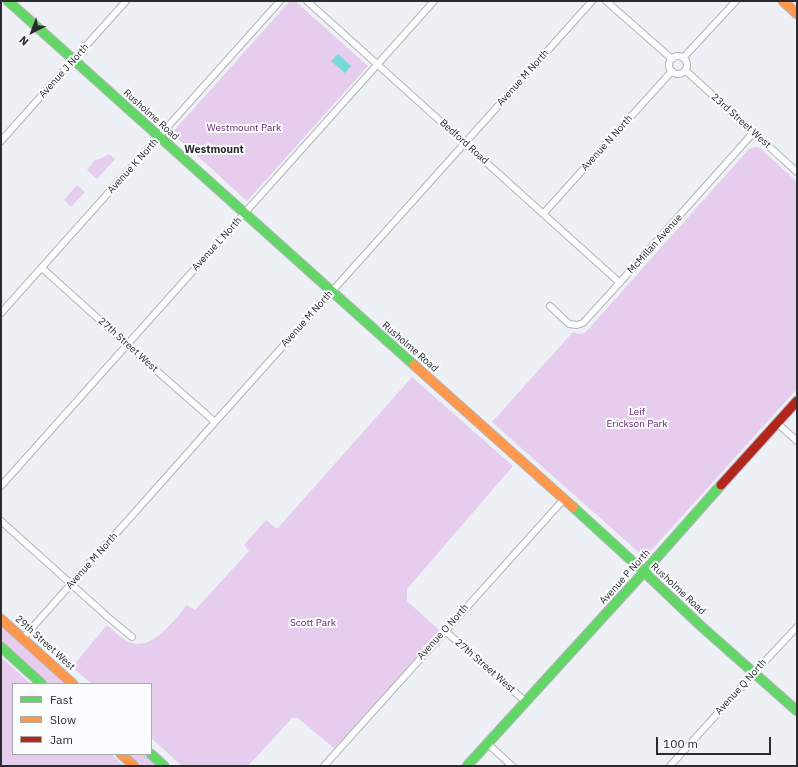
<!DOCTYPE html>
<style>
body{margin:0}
#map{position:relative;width:798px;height:767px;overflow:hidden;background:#edf0f4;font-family:"IBM Plex Sans",sans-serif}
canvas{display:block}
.frame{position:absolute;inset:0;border:2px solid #2a2c2f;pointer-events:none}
.legend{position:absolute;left:12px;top:683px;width:140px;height:72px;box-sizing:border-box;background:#fbfcfd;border:1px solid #a7a9ab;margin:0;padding:5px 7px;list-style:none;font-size:12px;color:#2a2c2f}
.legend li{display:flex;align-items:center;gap:8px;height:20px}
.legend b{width:20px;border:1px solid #a7a9ab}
.north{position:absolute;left:12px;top:12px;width:40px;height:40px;-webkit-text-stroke:3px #fbfcfd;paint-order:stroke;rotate:222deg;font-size:11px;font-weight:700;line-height:16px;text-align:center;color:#2a2c2f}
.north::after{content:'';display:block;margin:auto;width:14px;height:18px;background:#2a2c2f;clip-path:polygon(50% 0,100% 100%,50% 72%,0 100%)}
.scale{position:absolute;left:656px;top:737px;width:115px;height:18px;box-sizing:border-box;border:2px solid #2a2c2f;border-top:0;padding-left:5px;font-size:12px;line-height:14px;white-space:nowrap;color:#2a2c2f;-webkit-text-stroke:3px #fbfcfd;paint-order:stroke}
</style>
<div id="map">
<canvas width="798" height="767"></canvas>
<div class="frame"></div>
<ul class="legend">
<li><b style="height:5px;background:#63d668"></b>Fast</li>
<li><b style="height:5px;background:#ff974d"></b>Slow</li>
<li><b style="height:5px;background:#b3261e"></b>Jam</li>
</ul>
<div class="north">N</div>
<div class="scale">100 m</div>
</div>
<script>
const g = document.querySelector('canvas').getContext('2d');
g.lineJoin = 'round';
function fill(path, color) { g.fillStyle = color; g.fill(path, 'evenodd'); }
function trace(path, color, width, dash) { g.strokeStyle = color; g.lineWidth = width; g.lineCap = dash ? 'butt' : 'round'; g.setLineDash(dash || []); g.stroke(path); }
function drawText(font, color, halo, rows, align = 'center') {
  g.font = font + ' "IBM Plex Sans",sans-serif'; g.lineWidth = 4; g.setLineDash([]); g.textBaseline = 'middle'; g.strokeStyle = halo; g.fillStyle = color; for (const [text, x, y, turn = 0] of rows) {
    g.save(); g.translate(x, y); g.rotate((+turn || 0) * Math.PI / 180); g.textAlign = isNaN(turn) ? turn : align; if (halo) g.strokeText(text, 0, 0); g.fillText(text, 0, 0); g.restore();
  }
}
const green = new Path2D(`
 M290,1H295L368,66L247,201L172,133Z
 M755,147L760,148L797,182V389L647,555L643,556L492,422L573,332L578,334L585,333L749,149Z
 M109,154L115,159L97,179L87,170L95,160L102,158Z
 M77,185L85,192L71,207L64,200Z
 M412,377L513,466L407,589V601L440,631L335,749L298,718H292L248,766H182L151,738V684H92L72,667L107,625C113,630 120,637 127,641C151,654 174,620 187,605L195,610L249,551L244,545L266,520L277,529Z
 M1,623L69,684H50L1,640Z
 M1,657L31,684H13V754H111L124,766H1Z
 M128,754H147L158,766H142Z`);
const water = new Path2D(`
 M338,54L351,66L345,73L331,61Z`);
const street = new Path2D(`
 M307,1C412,95 515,189 620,283
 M606,1L672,59
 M669 65a9 9 0 1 1 18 0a9 9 0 1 1-18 0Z
 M683,58L736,1
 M685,70L797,172
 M1,141L126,1
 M543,214L672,71
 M42,268L133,350L215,422
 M550,306L569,324L577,325L583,323L614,289L753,133
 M1,313L280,1
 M777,423L797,441
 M1,486L434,1
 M1,521L109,618L132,637
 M445,631L526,702
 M23,638L185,456L215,422L592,1
 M487,743L512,766
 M324,766L564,499
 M670,766L754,673L797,627`);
const fast = new Path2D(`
 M8,1L414,365
 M573,507L644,572L702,627L797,711
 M1,647L42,684
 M151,754L164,766
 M467,766L644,572L721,485`);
const slow = new Path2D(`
 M783,1L797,14
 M414,365L573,507
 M1,619L73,684
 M121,754L134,766`);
const jam = new Path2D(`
 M721,485L797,401`);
const streetNames = [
 ["Avenue J North",64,71,-48],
 ["Avenue M North",523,78,-48],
 ["Rusholme Road",151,115,42],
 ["23rd Street West",741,121,42],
 ["Bedford Road",464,142,42],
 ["Avenue N North",607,143,-48],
 ["Avenue K North",133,166,-48],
 ["Avenue L North",217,244,-48],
 ["McMillan Avenue",655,244,-48],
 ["Avenue M North",307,319,-48],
 ["27th Street West",128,345,42],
 ["Rusholme Road",410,347,41],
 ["Avenue M North",92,561,-48],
 ["Avenue P North",625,577,-48],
 ["Rusholme Road",678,589,43],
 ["Avenue O North",443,632,-48],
 ["29th Street West",45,643,42],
 ["27th Street West",485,666,41],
 ["Avenue Q North",741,687,-48]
];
const parkNames = [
 ["Westmount Park",244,128],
 ["Leif",637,412],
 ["Erickson Park",637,424],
 ["Scott Park",313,623]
];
const neighbourhoodNames = [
 ["Westmount",214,150]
];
fill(green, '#e6cdee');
fill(water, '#77d8d9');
trace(street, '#b3b5b8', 8);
trace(fast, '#b3b5b8', 11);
trace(slow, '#b3b5b8', 11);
trace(jam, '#b3b5b8', 11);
trace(street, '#fcfdfd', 6);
trace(fast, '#63d668', 9);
trace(slow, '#ff974d', 9);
trace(jam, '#b3261e', 9);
drawText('10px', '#2a2c2f', '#fbfcfd', streetNames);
drawText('10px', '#631f72', '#fbfcfd', parkNames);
drawText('bold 11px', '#2a2c2f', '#fbfcfd', neighbourhoodNames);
</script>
